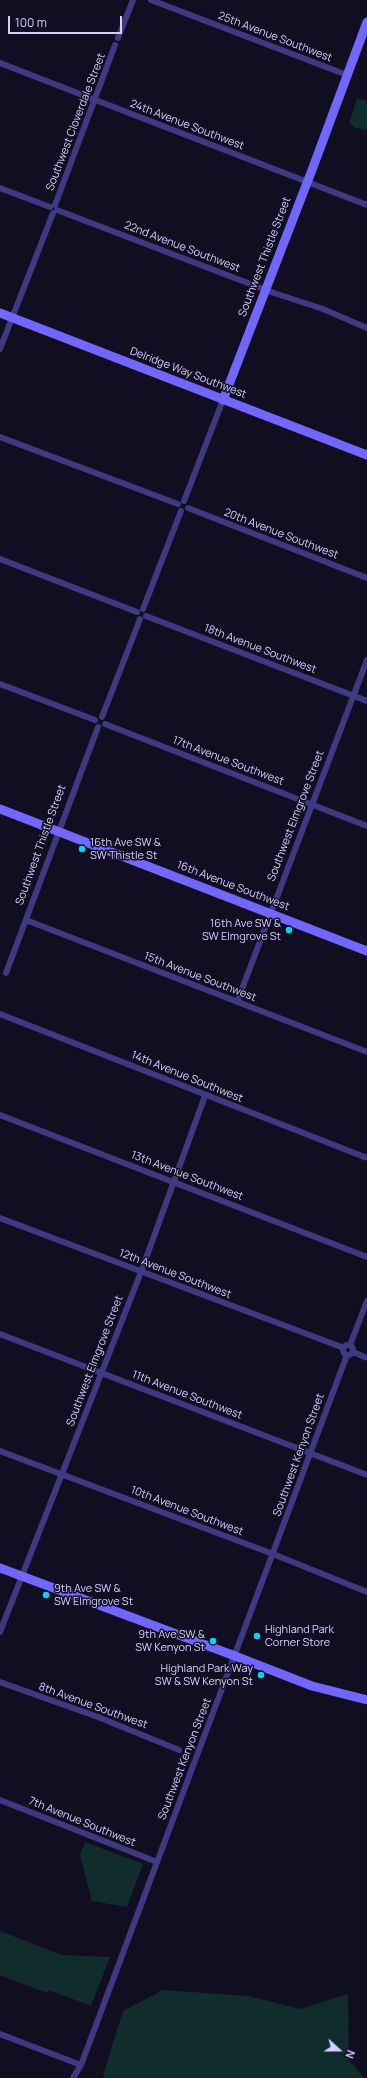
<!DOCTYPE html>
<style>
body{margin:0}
#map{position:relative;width:367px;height:2078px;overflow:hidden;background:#120e22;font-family:Manrope,sans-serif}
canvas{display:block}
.north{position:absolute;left:319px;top:2030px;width:40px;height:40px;-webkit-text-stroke:3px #120e22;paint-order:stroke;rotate:111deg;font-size:11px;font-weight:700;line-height:16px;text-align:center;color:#d7cfff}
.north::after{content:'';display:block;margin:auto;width:14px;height:18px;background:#d7cfff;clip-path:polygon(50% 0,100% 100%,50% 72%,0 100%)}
.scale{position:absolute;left:8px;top:16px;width:114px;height:18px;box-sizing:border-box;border:2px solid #d7cfff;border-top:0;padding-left:5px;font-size:12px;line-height:14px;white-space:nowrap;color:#d7cfff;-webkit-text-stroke:3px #120e22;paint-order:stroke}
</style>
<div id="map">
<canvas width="367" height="2078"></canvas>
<div class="north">N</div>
<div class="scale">100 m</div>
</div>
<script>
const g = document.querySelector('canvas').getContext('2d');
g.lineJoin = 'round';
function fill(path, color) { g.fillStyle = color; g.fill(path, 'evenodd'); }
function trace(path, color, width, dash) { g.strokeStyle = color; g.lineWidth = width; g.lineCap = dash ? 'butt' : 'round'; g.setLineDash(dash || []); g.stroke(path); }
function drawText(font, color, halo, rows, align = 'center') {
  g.font = font + ' Manrope,sans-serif'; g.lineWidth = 3; g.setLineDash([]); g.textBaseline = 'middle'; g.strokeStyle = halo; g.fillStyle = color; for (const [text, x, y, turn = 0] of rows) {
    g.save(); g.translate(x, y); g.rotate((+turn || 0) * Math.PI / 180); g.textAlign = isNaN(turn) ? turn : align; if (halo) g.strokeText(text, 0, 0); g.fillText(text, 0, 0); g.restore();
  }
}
const green = new Path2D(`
 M357,99L367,100V130L355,128L349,123Z
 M85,1842L143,1864L127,1907L92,1901L80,1855Z
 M0,1931L62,1955L110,1957L91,2006L49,1990L47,1993L0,1975Z
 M163,1990L248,1996L300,2009L348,1994L349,2060L364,2078H105L103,2075L123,2011Z`);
const street = new Path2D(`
 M151,0L347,75
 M118,38L133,0
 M0,63L367,205
 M0,188L50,207
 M55,205L115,45
 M57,210L274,293L323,309L367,328
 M0,349L53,213
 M0,437L178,504
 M184,501L223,400
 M188,508L367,578
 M0,559L137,612
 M143,609L181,511
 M146,616L367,701
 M0,684L95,720
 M102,717L140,619
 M105,724L367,826
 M26,920L367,1052
 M6,973L98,727
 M237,1002L367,660
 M0,1014L367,1158
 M0,1115L367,1257
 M0,1218L344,1348
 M0,1334L367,1475
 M343 1350a5 5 0 1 1 10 0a5 5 0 1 1-10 0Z
 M350,1345L367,1301
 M353,1352L367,1358
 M0,1451L273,1554L367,1592
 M0,1632L141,1272L205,1096
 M0,1682L98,1717L179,1750
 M0,1800L157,1862
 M0,2034L81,2065
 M73,2078L81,2065L347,1355`);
const secondary = new Path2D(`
 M0,313L367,455
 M223,400L312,170L367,22
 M0,809L367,951
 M0,1568L235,1656L312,1686L367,1700`);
const markers = [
 [82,849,4,"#02d6f8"],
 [289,930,4,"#02d6f8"],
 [46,1595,4,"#02d6f8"],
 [257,1636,4,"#02d6f8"],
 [213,1641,4,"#02d6f8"],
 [261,1675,4,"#02d6f8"]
];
const streetNames = [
 ["25th Avenue Southwest",275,37,21],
 ["Southwest Cloverdale Street",76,122,-69],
 ["24th Avenue Southwest",187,125,21],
 ["22nd Avenue Southwest",182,247,21],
 ["Southwest Thistle Street",265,257,-69],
 ["Delridge Way Southwest",188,373,21],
 ["20th Avenue Southwest",281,534,21],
 ["18th Avenue Southwest",260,649,21],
 ["17th Avenue Southwest",228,761,21],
 ["Southwest Elmgrove Street",296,816,-69],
 ["Southwest Thistle Street",41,845,-70],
 ["16th Avenue Southwest",233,886,21],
 ["15th Avenue Southwest",200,977,21],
 ["14th Avenue Southwest",187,1077,22],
 ["13th Avenue Southwest",187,1176,21],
 ["12th Avenue Southwest",175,1274,21],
 ["Southwest Elmgrove Street",95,1361,-69],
 ["11th Avenue Southwest",187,1395,21],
 ["Southwest Kenyon Street",299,1455,-70],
 ["10th Avenue Southwest",187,1511,21],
 ["8th Avenue Southwest",93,1706,20],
 ["Southwest Kenyon Street",185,1759,-69],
 ["7th Avenue Southwest",82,1822,22]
];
const poiNames = [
 ["16th Ave SW &",90,843],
 ["SW Thistle St",90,856],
 ["16th Ave SW &",281,924,"right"],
 ["SW Elmgrove St",281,937,"right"],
 ["9th Ave SW &",54,1589],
 ["SW Elmgrove St",54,1602],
 ["Highland Park",265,1630],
 ["Corner Store",265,1643],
 ["9th Ave SW &",205,1635,"right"],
 ["SW Kenyon St",205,1648,"right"],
 ["Highland Park Way",253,1669,"right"],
 ["SW & SW Kenyon St",253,1682,"right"]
];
fill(green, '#112c2c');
trace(street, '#3e3981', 6);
trace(secondary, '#7167fe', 9);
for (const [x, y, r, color] of markers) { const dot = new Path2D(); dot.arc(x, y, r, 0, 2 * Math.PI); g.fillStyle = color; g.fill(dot); trace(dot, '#120e22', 1.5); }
drawText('11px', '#d7cfff', '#120e22', streetNames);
drawText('11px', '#d7cfff', '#120e22', poiNames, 'left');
</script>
